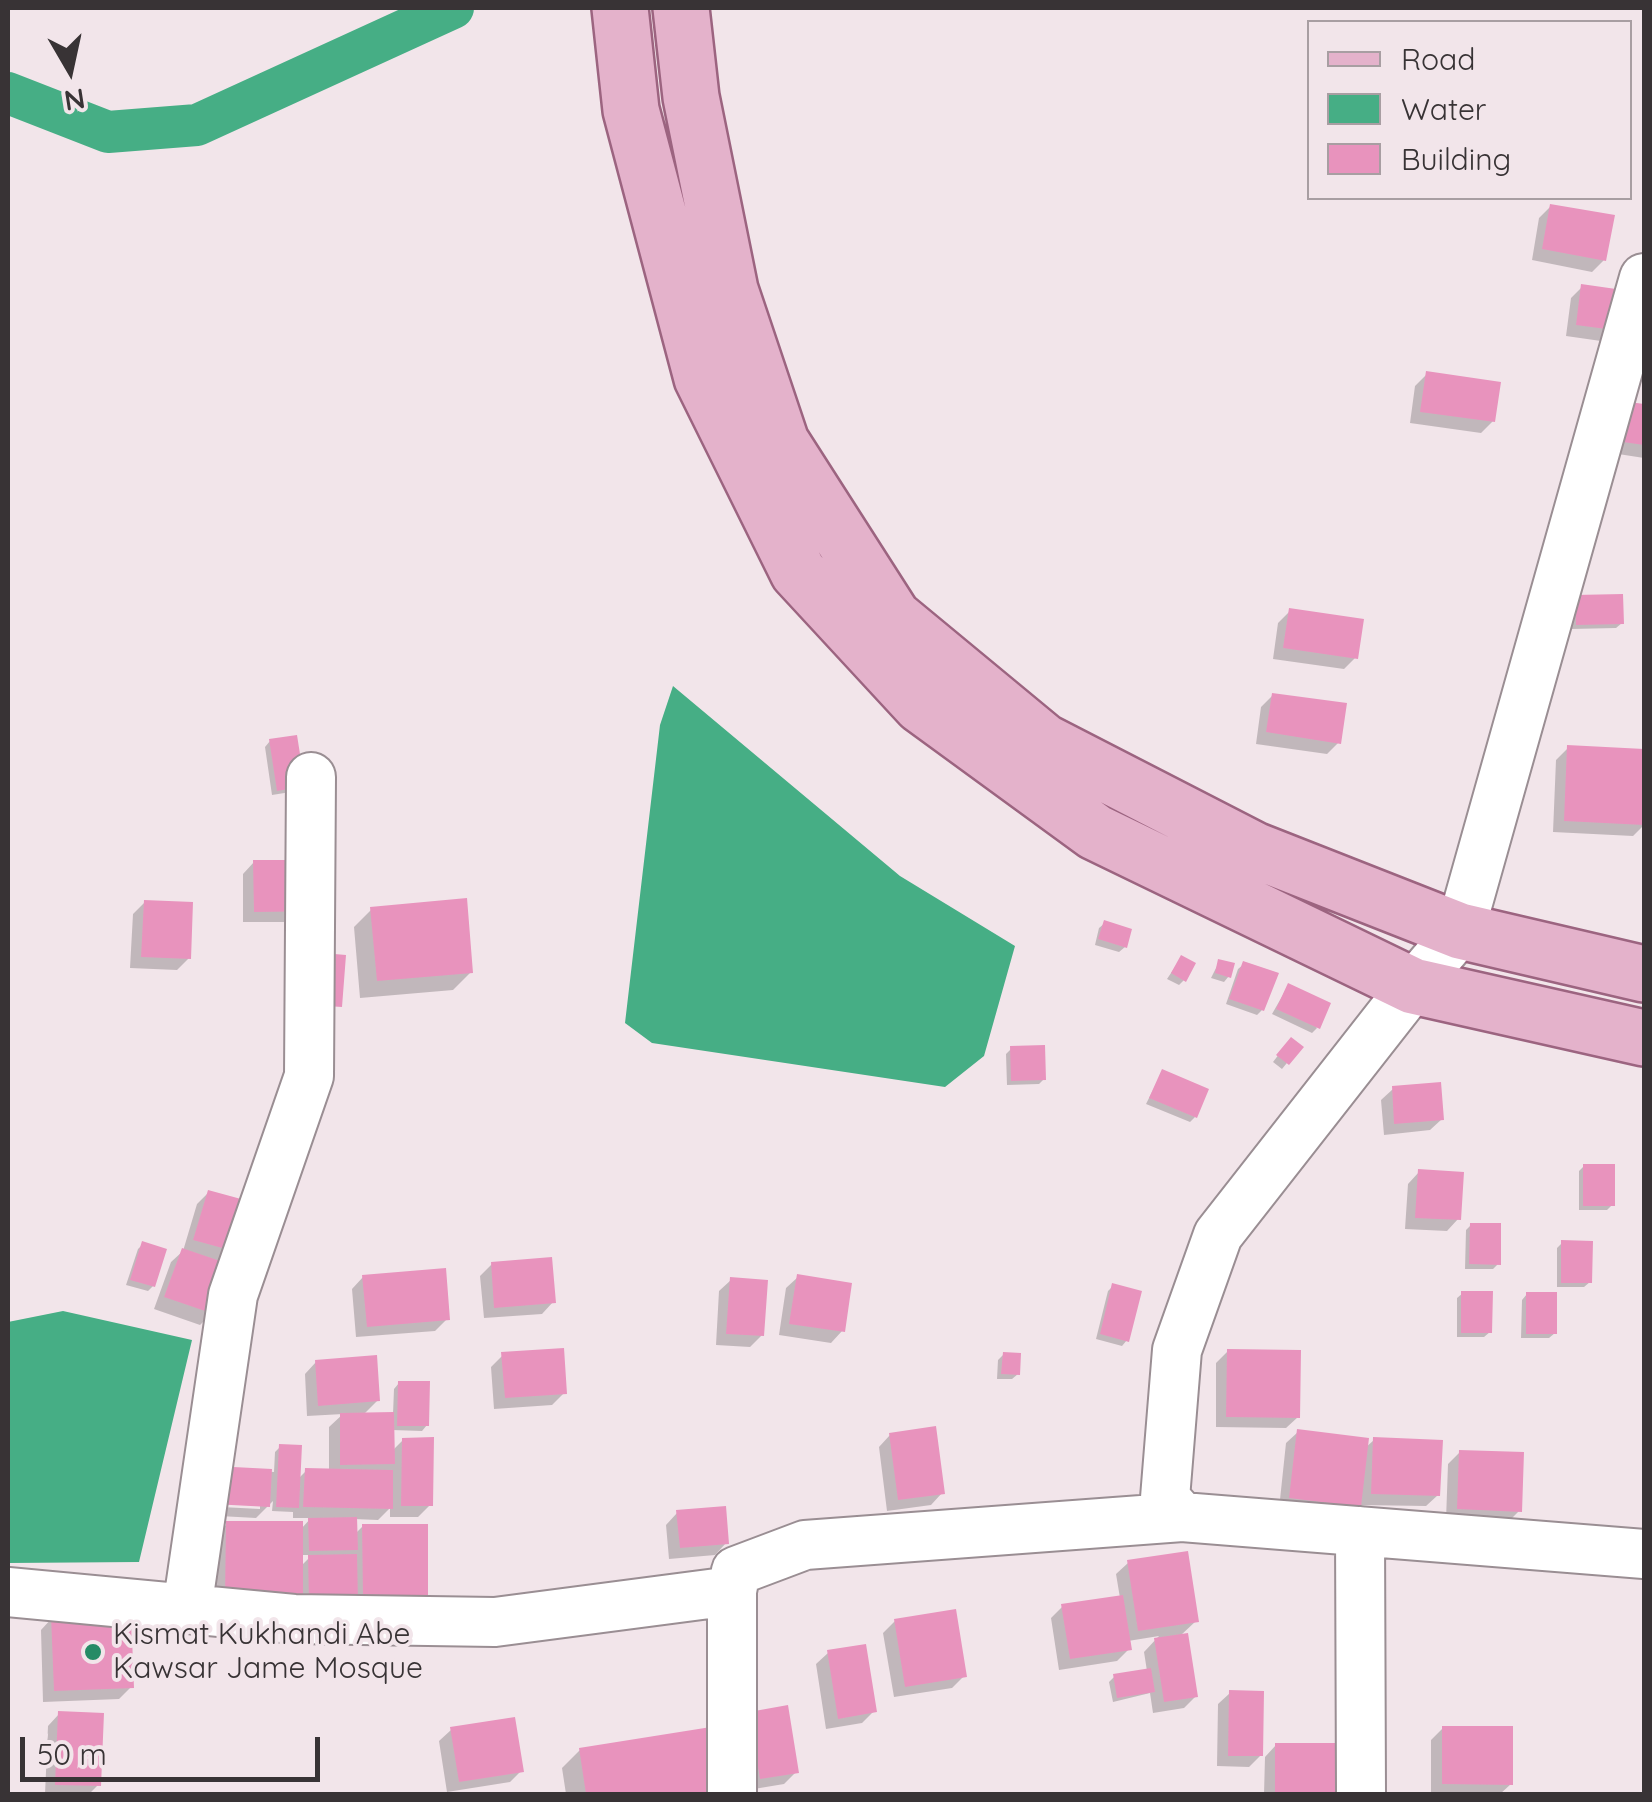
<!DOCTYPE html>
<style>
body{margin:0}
#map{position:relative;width:1652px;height:1802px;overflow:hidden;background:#f2e5ea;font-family:Quicksand,sans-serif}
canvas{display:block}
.frame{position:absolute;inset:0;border:10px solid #383335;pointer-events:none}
.legend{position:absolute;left:1307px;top:20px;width:325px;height:180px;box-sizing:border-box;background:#f2e5ea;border:2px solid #a89ea2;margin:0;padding:12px 18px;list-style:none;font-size:30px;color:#383335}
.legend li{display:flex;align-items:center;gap:20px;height:50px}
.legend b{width:50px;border:2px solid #a89ea2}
.north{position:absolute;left:20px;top:20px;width:100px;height:100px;-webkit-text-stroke:8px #f2e5ea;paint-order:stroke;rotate:171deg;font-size:28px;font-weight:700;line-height:40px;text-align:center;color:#383335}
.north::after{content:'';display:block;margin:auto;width:35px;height:45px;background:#383335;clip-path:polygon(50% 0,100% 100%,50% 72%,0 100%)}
.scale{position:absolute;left:20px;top:1737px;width:300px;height:45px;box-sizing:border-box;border:5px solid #383335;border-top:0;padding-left:12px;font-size:30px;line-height:35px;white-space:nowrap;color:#383335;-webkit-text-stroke:8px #f2e5ea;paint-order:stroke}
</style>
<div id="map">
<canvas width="1652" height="1802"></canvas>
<div class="frame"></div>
<ul class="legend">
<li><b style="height:12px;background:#e4b2cb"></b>Road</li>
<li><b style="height:28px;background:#46ae85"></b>Water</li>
<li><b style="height:28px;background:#e893bd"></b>Building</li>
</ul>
<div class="north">N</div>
<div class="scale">50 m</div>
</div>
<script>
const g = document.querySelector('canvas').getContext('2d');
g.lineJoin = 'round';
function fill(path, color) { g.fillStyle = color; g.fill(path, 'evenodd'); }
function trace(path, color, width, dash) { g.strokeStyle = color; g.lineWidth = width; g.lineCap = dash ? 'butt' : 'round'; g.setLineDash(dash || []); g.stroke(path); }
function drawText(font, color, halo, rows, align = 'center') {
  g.font = font + ' Quicksand,sans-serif'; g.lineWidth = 8; g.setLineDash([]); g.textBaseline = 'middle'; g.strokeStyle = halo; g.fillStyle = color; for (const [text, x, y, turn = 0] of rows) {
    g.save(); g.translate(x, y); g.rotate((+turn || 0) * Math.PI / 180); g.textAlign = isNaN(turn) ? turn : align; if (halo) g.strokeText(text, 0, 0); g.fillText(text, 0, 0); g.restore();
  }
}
const water = new Path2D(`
 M673,686L900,876L1015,946L984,1056L945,1087L652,1043L625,1023L660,725Z
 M63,1311L192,1340L139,1562L8,1563V1322Z`);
const shadow = new Path2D(`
 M1551,206L1604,260L1592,272L1532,260L1539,218Z
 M1582,287L1636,346L1566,336L1571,298Z
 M1427,374L1493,421L1481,433L1410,423L1415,386Z
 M1616,403L1644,407V458L1599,451Z
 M1571,602L1622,623L1616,628L1571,629Z
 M1290,611L1356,657L1344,669L1273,659L1278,623Z
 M1273,695L1339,742L1327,754L1256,744L1261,707Z
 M270,741L297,791L272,795L265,747Z
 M1568,748L1644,752V825L1633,836L1553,832L1556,760Z
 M254,862L322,922H243V874Z
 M145,902L189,958L177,970L130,968L133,914Z
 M372,909L471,972L453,990L360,998L354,927Z
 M1105,923L1125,947L1119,952L1095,945L1099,928Z
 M1181,958L1184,980L1179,985L1167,979Z
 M1219,962L1229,976L1224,982L1211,978Z
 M1244,964L1262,1010L1257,1015L1226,1004L1238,969Z
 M1288,986L1317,1028L1312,1033L1272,1014Z
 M1286,1045L1300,1047L1282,1069L1273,1062Z
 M1011,1049L1044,1079L1039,1084L1007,1085L1006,1054Z
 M1162,1072L1195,1117L1190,1122L1146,1104Z
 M1393,1089L1442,1119L1430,1130L1384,1135L1381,1100Z
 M1584,1166L1612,1205L1607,1210H1579V1171Z
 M1419,1172L1458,1219L1447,1231L1405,1229L1408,1184Z
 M209,1192L249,1204L212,1313L200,1325L154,1309L171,1262L183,1251L197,1204Z
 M1471,1225L1498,1264L1493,1269H1465L1466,1230Z
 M1562,1243L1590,1282L1584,1287H1557V1248Z
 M143,1244L153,1286L148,1291L126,1285L138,1249Z
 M492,1264L553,1302L542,1314L484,1318L480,1276Z
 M363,1277L447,1319L435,1331L356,1337L352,1289Z
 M798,1277L842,1331L831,1343L779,1335L786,1288Z
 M731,1280L762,1335L750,1347L716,1345L719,1291Z
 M1113,1286L1127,1340L1122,1346L1096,1339L1108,1291Z
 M1463,1293L1490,1332L1484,1337H1457V1298Z
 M1527,1294L1555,1333L1549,1338H1521L1522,1300Z
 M1228,1351L1298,1417L1286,1428L1216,1427V1363Z
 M1004,1354L1018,1374L1012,1379H997L998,1360Z
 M503,1355L564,1393L552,1405L494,1409L491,1367Z
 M316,1362L378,1400L363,1415L393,1414L394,1389L399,1383L427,1425L422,1431L392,1430V1451L403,1440L430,1505L418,1517H390V1508L378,1520L354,1519L355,1534L363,1526L426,1594L414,1606L215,1609V1536L227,1524L301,1529L311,1518H293V1512L272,1511L273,1501L256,1518L201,1515L202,1506L260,1509V1504L215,1468L274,1472L275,1452L280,1447L298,1479L306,1471H329V1427L343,1414L307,1416L305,1374ZM301,1555H312L301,1566Z
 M1298,1432L1365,1448L1374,1440L1438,1495L1426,1506L1360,1505L1347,1518L1279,1509L1286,1443Z
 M890,1435L942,1493L931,1505L887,1511L879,1447Z
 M1460,1452L1519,1511L1508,1522L1446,1520L1448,1464Z
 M677,1513L726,1543L715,1555L669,1559L666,1525Z
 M1128,1563L1196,1621L1180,1636L1196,1696L1184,1708L1153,1713L1150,1693L1113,1702L1109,1682L1115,1676L1147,1671L1144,1652L1159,1636L1128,1641L1129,1649L1117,1661L1059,1670L1051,1618L1062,1607L1120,1598L1116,1574Z
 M52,1618L131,1687L119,1699L43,1702L41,1630Z
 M895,1621L964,1676L952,1688L894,1697L883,1633Z
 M828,1653L874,1711L862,1723L826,1729L816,1664Z
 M1230,1693L1261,1755L1249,1767L1217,1766L1218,1704Z
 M59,1714L98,1785L89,1794H45L48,1726Z
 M738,1726L796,1772L784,1784L748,1790Z
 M1443,1728L1511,1784L1500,1794H1431V1740Z
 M451,1730L521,1771L510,1782L447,1792L439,1741Z
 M1276,1745L1344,1794H1264L1265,1757Z
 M580,1750L719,1794H566L562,1768Z`);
const canal = new Path2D(`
 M8,93L108,132L197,125L453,8`);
const building = new Path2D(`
 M1550,204L1615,215L1606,261L1542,249Z
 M1581,284L1644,293V334L1576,325Z
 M1426,371L1501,382L1495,422L1420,412Z
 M1615,400L1644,404V445L1609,440Z
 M1623,594L1624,624L1576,625L1575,595Z
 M1289,608L1364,619L1358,659L1283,648Z
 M1272,693L1347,703L1341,744L1266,732Z
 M297,735L305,786L277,791L269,739Z
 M1567,745L1644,749V825L1564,821Z
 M253,860H336V911L254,912Z
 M467,898L473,973L377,981L370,907Z
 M144,900L193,902L191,959L141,957Z
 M1104,920L1132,929L1127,948L1098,939Z
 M300,951L346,955L342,1007L296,1004Z
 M1181,955L1196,963L1186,982L1171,973Z
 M1218,959L1235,963L1231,978L1215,973Z
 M1243,961L1279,973L1264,1011L1229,999Z
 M1288,983L1331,1003L1320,1029L1276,1009Z
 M1291,1037L1304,1047L1289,1065L1276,1055Z
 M1045,1045L1046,1080L1011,1081L1010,1046Z
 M1162,1069L1209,1089L1197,1118L1149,1098Z
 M1441,1082L1444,1120L1394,1124L1392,1086Z
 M1583,1164H1615V1206H1583Z
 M1418,1169L1464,1172L1461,1220L1415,1218Z
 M208,1190L252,1202L237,1252L193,1240Z
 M1470,1223H1501V1265L1469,1264Z
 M1561,1240L1593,1241L1592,1283H1561Z
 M142,1241L167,1249L155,1287L130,1280Z
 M182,1248L232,1265L214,1314L164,1297Z
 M552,1257L556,1303L494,1308L491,1262Z
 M446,1268L450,1320L367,1327L362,1275Z
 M797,1274L852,1283L845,1332L789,1324Z
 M730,1277L768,1280L764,1336L726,1334Z
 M1112,1283L1142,1291L1129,1342L1100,1334Z
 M1461,1291H1493L1492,1333H1461Z
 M1526,1292H1557V1334H1526Z
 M564,1348L567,1394L505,1398L501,1352Z
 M1227,1349L1301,1350L1300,1418L1226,1417Z
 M1003,1352L1021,1353L1020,1375L1001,1374Z
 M377,1355L380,1401L318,1406L315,1360Z
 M398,1381H430L429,1426H397Z
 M394,1412L395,1464L340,1465V1413Z
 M936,1426L945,1494L898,1500L889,1433Z
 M1297,1429L1369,1438L1361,1507L1289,1498Z
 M434,1437L433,1506H401L402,1438Z
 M1373,1437L1443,1440L1440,1496L1371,1494Z
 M279,1444L302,1445L299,1508L276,1507Z
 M1459,1450L1524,1452L1522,1512L1457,1509Z
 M214,1466L272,1469L270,1507L212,1504Z
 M305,1468L393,1470V1509L303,1507Z
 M726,1506L729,1544L680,1548L676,1510Z
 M357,1517L358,1550L309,1551L308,1518Z
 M226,1521H303V1599H225Z
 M362,1524H428V1596L363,1597Z
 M1188,1551L1199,1622L1138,1631L1127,1560Z
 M357,1554L358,1601L309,1602L308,1555Z
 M1123,1595L1132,1650L1070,1659L1061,1604Z
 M956,1609L967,1677L905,1687L894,1619Z
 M131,1612L134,1688L54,1691L51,1616Z
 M1188,1633L1198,1697L1164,1702L1154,1638Z
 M866,1644L877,1712L838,1719L827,1650Z
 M1151,1668L1155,1692L1117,1698L1113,1674Z
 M1229,1690L1264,1691L1263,1756H1228Z
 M788,1705L799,1773L760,1779L749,1712Z
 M58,1711L104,1713L101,1786L55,1785Z
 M515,1717L524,1772L459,1782L450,1727Z
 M1442,1726H1513V1785L1442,1784Z
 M711,1727L722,1794H586L579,1748Z
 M1275,1743H1347V1794H1275Z`);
const minor = new Path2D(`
 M1644,278L1460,931L1413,986L1218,1235L1177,1350L1165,1498L1182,1517L1644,1554
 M1360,1531L1361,1794
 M732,1591V1794
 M8,1592L294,1619L495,1622L732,1591L736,1571L805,1545L1182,1517
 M187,1609L233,1295L309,1076L311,777`);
const major = new Path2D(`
 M620,8L631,110L702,378L798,572L921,705L1095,832L1413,986L1644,1038
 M681,8L691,97L730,290L781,442L893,617L1044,742L1254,850L1460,931L1644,974`);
const markers = [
 [93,1652,10,"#268b66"]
];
const poiNames = [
 ["Kismat Kukhandi Abe",113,1635],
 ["Kawsar Jame Mosque",113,1669]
];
fill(water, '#46ae85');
fill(shadow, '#0003');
trace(canal, '#46ae85', 42);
fill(building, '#e893bd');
trace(minor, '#9a8e93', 52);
trace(major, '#9c6480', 60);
trace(minor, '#fff', 48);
trace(major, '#e4b2cb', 55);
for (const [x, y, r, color] of markers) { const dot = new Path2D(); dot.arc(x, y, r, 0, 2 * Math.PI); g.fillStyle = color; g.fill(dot); trace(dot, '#f2e5ea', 4); }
drawText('30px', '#383335', '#f2e5ea', poiNames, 'left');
</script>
